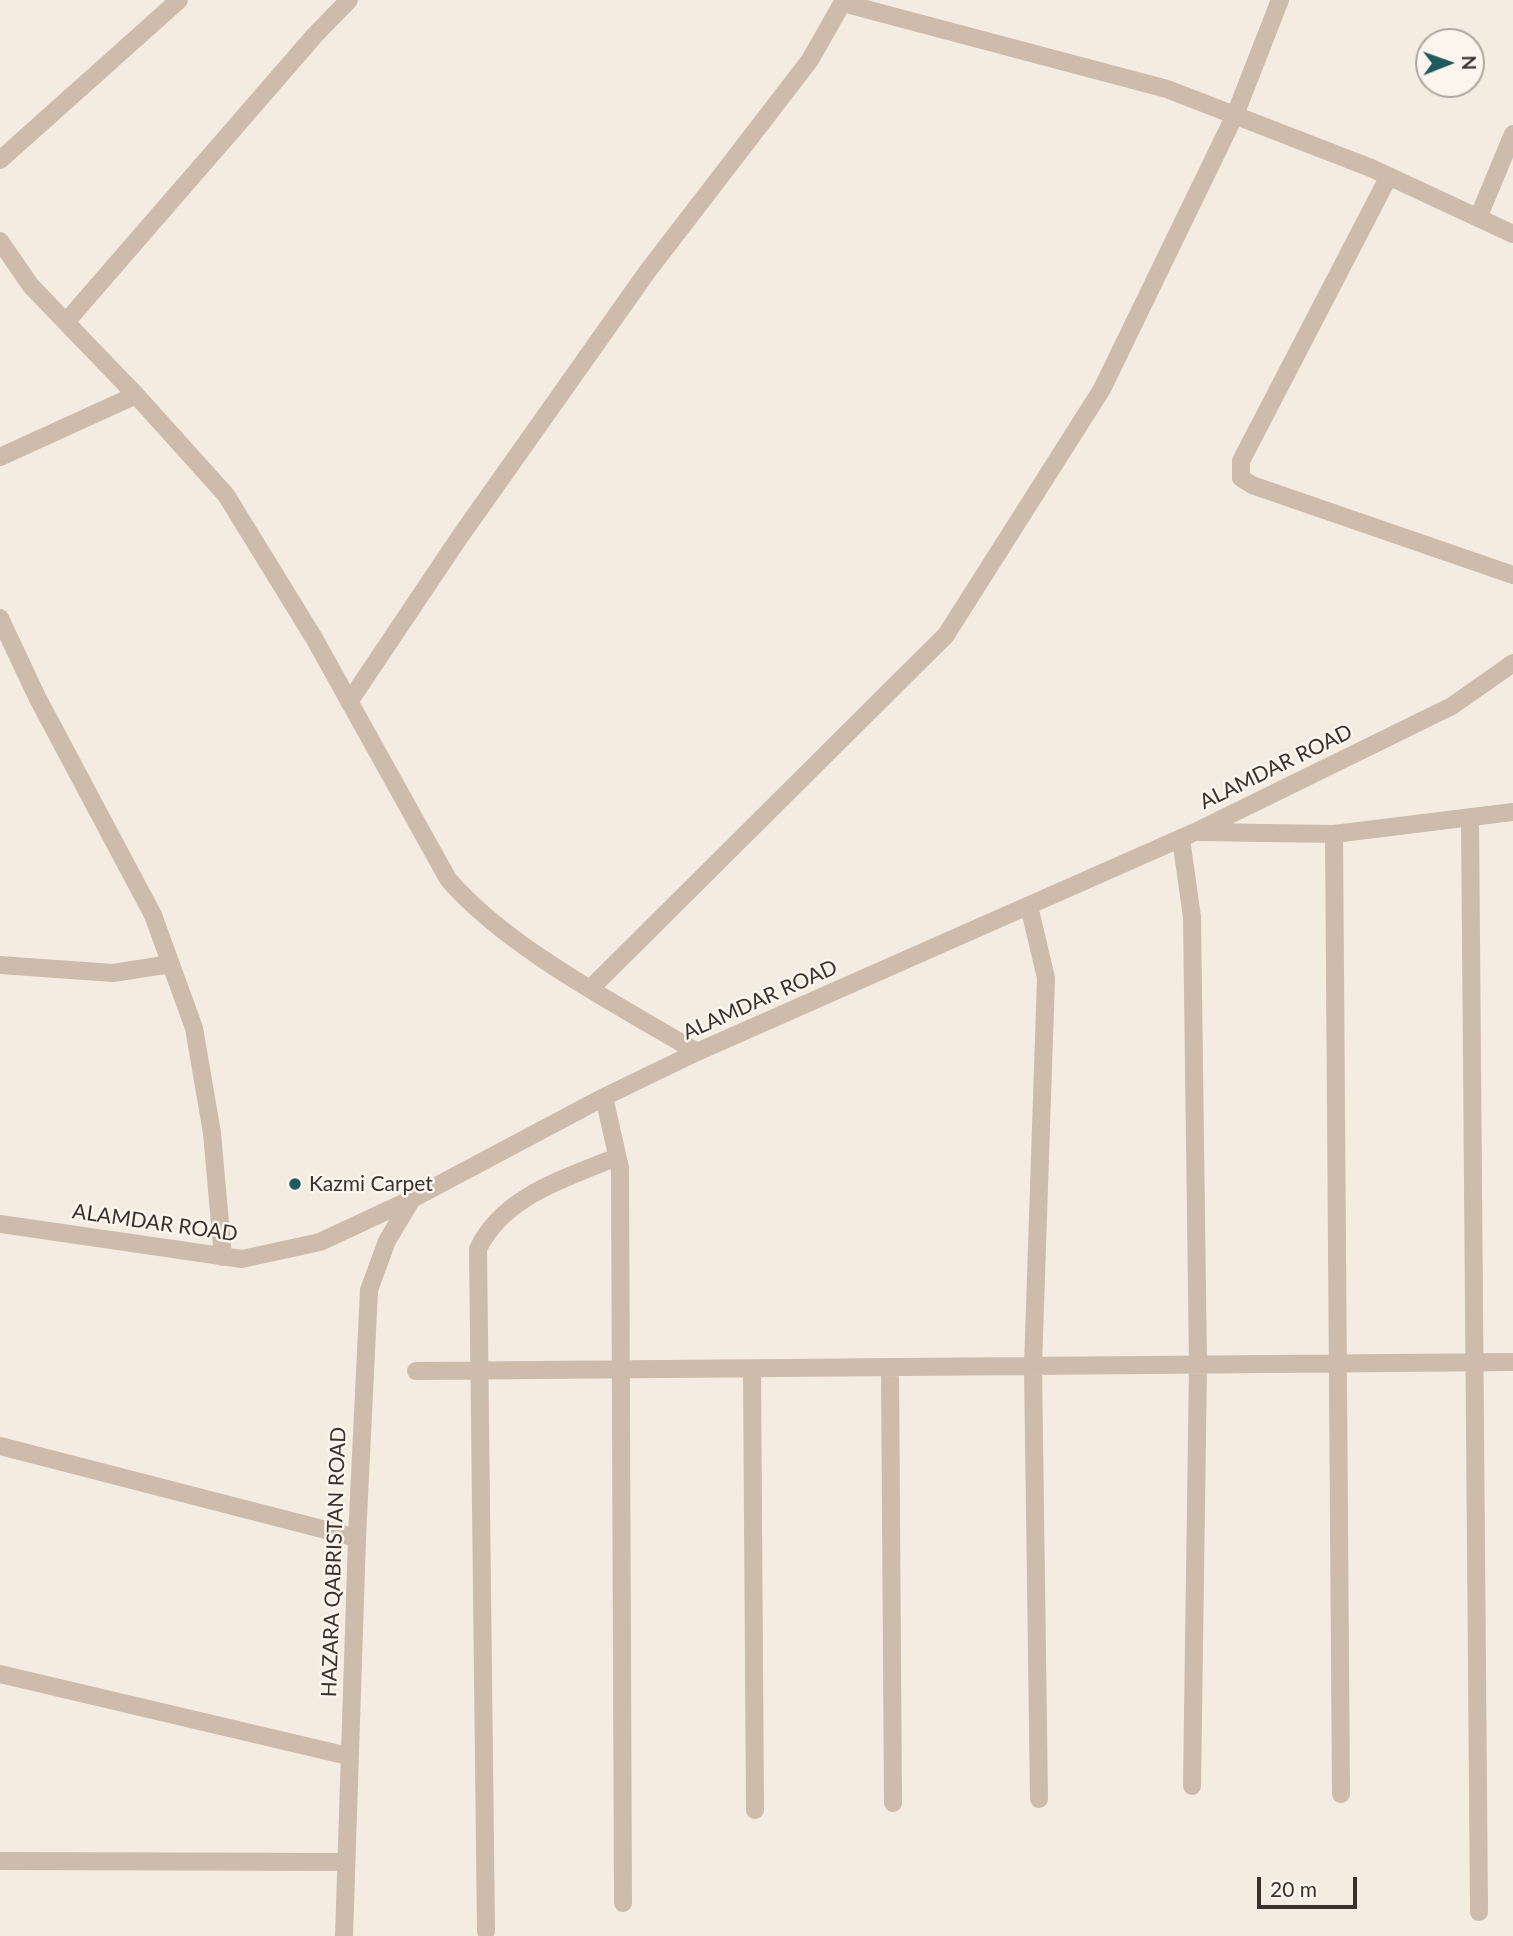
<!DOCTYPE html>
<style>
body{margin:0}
#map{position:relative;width:1513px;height:1936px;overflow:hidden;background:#f4ebe1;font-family:Lato,sans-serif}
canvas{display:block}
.north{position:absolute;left:1415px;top:28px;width:70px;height:70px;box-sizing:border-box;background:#fbf5ee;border:2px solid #aea6a0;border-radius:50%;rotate:89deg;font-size:19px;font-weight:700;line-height:28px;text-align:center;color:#3b302b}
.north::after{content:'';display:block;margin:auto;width:24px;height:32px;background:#1f5a5e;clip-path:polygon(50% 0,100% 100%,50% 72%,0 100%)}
.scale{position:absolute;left:1257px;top:1877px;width:100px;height:32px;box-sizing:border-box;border:4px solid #3b302b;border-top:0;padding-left:9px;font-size:21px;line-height:24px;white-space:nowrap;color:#3b302b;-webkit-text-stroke:5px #fbf5ee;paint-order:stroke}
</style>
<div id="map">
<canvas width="1513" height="1936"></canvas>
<div class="north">N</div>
<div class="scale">20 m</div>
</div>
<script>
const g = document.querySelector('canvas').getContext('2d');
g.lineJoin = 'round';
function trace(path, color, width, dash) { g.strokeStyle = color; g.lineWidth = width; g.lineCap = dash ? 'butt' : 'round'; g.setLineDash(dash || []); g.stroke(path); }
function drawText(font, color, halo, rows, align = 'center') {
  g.font = font + ' Lato,sans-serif'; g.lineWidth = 5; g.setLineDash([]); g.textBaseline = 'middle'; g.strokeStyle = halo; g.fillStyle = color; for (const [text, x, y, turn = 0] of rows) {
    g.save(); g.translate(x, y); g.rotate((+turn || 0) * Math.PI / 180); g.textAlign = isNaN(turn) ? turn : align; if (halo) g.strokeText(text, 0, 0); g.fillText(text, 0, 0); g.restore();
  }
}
const minor = new Path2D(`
 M843,3L1167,89L1371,168L1513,234
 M0,160L179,0
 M1389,176L1241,461V478L1252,485L1513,575
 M1478,218L1513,134
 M0,241L31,286L136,395L226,495L314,638L448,879C507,948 618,1005 697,1052
 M66,322L315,35L349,0
 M0,457L136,395
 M0,618L37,697L153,915L194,1028L212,1133L223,1257
 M349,702L459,538L647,272L810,60L844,0
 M1470,818L1479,1912
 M1199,832L1334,834L1513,812
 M1334,834L1341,1794
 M1181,839L1192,917L1198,1365L1192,1786
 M1029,906L1046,978L1033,1366L1039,1799
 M0,965L113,973L171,964
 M590,989L946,635L1102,389L1235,115L1280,0
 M604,1097L620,1168L623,1903
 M0,1224L242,1259L320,1242L412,1199L604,1097L697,1052L1195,832L1452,706L1513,663
 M890,1367L893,1803
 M752,1369L755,1810
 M416,1371L1513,1362
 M0,1446L357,1538
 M0,1674L348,1756
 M0,1861L346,1862
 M486,1931L478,1249C503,1196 566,1178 617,1157
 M344,1936L357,1538L369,1290L387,1241L412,1199`);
const markers = [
 [295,1184,7,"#1f5a5e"]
];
const streetNames = [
 ["ALAMDAR ROAD",1276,767,-26],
 ["ALAMDAR ROAD",760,1000,-24],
 ["ALAMDAR ROAD",155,1223,8],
 ["HAZARA QABRISTAN ROAD",334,1562,-88]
];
const poiNames = [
 ["Kazmi Carpet",309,1184]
];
trace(minor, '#cdbbac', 18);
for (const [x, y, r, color] of markers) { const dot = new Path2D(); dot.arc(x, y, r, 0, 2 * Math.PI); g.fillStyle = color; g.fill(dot); trace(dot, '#fbf5ee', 2.5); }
drawText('21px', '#3b302b', '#fbf5ee', streetNames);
drawText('21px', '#3b302b', '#fbf5ee', poiNames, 'left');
</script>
